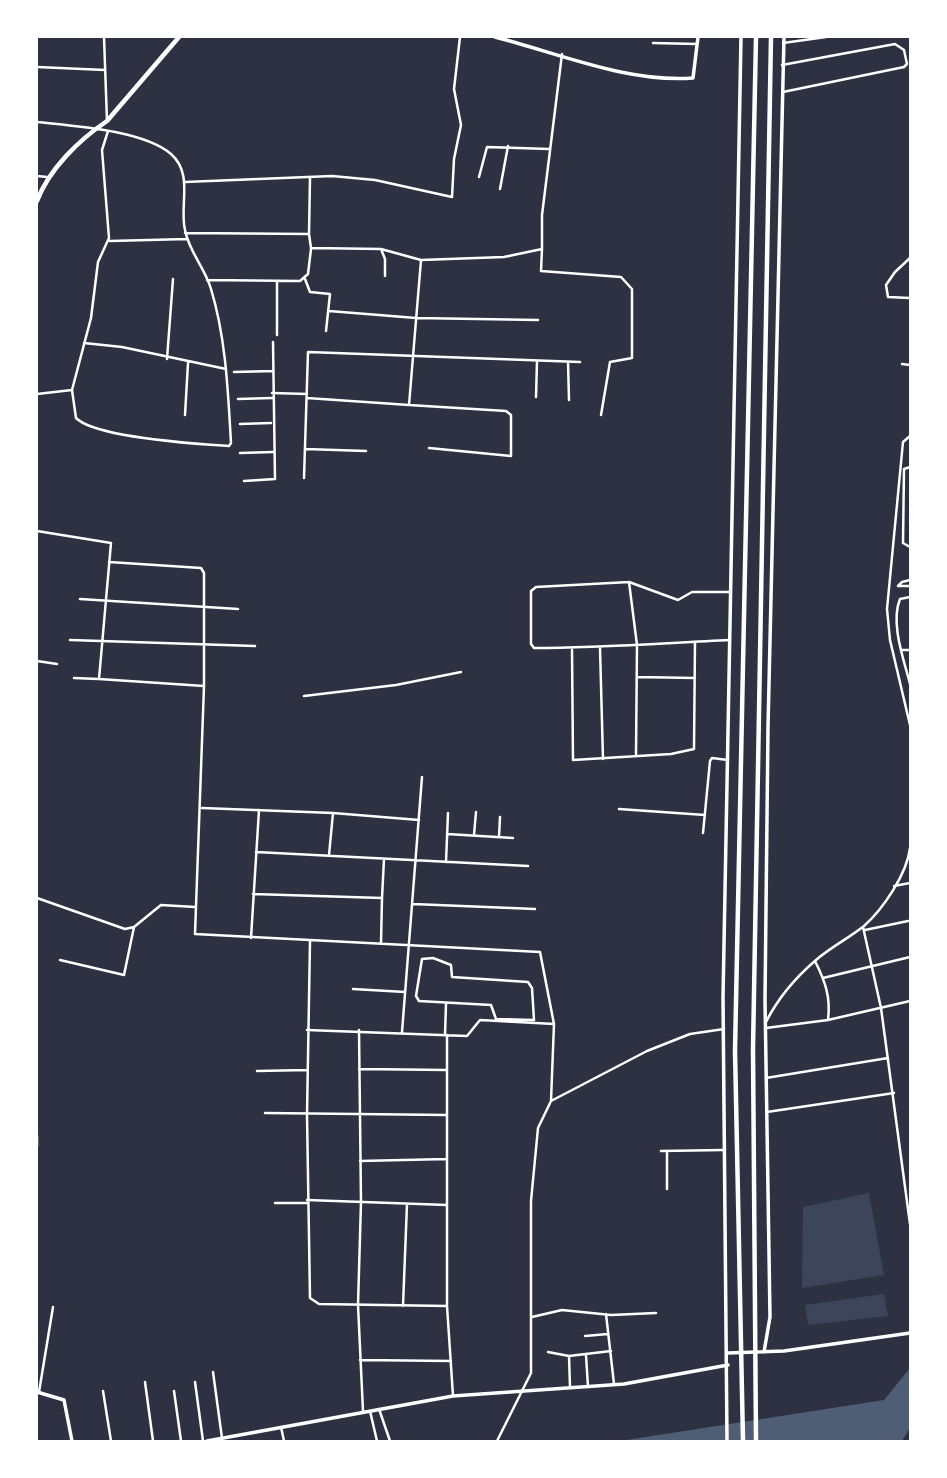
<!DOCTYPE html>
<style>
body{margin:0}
#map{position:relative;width:947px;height:1478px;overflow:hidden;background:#2d3142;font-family:"Archivo Narrow",sans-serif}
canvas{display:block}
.frame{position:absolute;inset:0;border:38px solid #fff;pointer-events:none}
</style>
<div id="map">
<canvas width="947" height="1478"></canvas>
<div class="frame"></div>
</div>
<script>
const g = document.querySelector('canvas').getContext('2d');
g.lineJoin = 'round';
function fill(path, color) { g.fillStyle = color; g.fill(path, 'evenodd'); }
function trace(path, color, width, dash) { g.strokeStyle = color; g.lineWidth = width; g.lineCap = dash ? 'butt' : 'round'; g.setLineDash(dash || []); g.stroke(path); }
const green = new Path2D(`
 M869,1193L884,1275L802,1288L803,1207Z
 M884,1294L888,1316L808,1325L805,1305Z`);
const water = new Path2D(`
 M910,1368V1428L902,1441H620L884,1400Z`);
const minor = new Path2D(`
 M104,37L107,121
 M653,43L697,44
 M783,43L826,37
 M782,65L895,44L904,50L907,64L904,67L783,92
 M37,67L105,70
 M37,122C73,126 143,130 171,154C194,174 179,206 185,230C189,252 205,268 211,289C226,338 228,392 231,443L229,446C198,444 96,438 76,418L72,390L37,394
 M37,176L47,177
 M479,177L487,147L549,149
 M185,182L332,176L375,180L452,197L454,159L461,125L454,89L460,37
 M500,189L508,146
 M185,233L309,234L311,248L381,249L421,260
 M309,234L310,178
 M110,241L187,239
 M381,249L385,259V276
 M542,249L541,271L621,277L632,289V358L610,362L601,415
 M910,258L895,272L886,285L888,297L910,298
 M305,279L310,292L330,294L326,331
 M207,280L300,281L308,274L311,249
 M329,311L416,318L538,320
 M277,335V282
 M84,343L122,347L226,369
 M167,359L173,279
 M568,362L569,400
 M902,364L910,365
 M234,372L273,371
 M72,390L91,318L98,262L109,238L102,150L108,131
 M272,393L307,394
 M536,397L537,361
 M307,398L409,405L421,260L504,257L542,249V215L562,54
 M238,399L272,398
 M409,405L506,411L511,415V456L429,448
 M185,415L188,363
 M240,424L271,423
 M910,436L903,442L887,609L890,640L910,725
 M305,449L366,451
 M240,453L273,452
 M910,467L904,469L903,543L910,547
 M304,478L308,352L580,362
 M244,481L275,479L273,342
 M37,531L111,543L99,679L204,686V573L201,568L109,562
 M910,580L902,582L898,586H910
 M629,582L678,600L692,592H730
 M910,597L900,599C890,623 904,660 910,684
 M80,599L238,609
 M70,640L255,646
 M600,648L603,759
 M572,650L573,760L671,754L694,749L695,642
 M901,650H910
 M37,661L57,664
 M637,677L695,678
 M74,678L98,679
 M204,686L195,934L540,952L554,1024
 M304,696L396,685L461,672
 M636,754L637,645L629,582L536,587L531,591V644L534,648C599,648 664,643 730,640
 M202,808L333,813
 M619,809L705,815
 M703,833L710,761L712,758L728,760
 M447,834L513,838
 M474,835L476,812
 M499,837L500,817
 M256,852L528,866
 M329,855L333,813L419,820
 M446,862L448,813
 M894,886L910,883
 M253,894L382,898L384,859
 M37,898L125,929L134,927L161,905L195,907
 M413,904L535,909
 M863,927L881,1008L910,1224
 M865,930L908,921
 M251,938L259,810
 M310,941L307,1115L310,1298L319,1304L447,1306
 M381,943L382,898
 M433,958L451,965L452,977L528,982L532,988L534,1020L496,1019L491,1005L419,1001L416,996L422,959Z
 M60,960L124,975L134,927
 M815,961C825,981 831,997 828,1020
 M823,978L910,957
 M353,989L405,992
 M766,1022C778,998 795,978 816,960C831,947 849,938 864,926C883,909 907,874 910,848
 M766,1028L828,1020L910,1001
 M307,1030L467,1036L480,1020L554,1024L551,1101
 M359,1030L361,1202L358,1305L363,1411
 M402,1032L422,777
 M445,1035L446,1004
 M447,1035V1306L453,1396
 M359,1069L447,1070
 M257,1071L307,1070
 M766,1078L888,1058
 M767,1112L894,1093
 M265,1113L447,1115
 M37,1136V1146
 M661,1151L724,1150
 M360,1161L447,1159
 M667,1189V1151
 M307,1200L447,1205
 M275,1203H307
 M403,1306L407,1204
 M606,1314L614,1384
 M532,1317L562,1310L611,1315L656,1313
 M585,1336L608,1334
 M548,1352L569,1356L611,1351
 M586,1355L588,1387
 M569,1356L570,1387
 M360,1360L451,1361
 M213,1372L222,1438
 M145,1382L153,1441
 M195,1382L203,1441
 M103,1391L111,1441
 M174,1391L181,1441
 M39,1392L53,1307
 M379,1409L390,1441
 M370,1411L377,1441
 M281,1427L284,1441
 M497,1441L531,1373V1201L538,1128L551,1101L647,1051L690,1034L724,1029`);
const tertiary = new Path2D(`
 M495,37C558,53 627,83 693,78L698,37
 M764,1352L770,1317L765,1000L768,727L784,37
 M728,1353L784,1351L910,1333
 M37,1392L64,1400L72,1441
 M207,1441L453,1396L624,1384L728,1365
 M727,1441L723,997L741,37`);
const primary = new Path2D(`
 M37,201C49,169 79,140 107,121L179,37`);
const trunk = new Path2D(`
 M743,1441L735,1050L756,37
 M756,1441L753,1049L771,37`);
fill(green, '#3c4559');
fill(water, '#4f5d75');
trace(minor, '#fff', 2.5);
trace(tertiary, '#fff', 3.5);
trace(primary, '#fff', 4.5);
trace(trunk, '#fff', 4.5);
</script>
